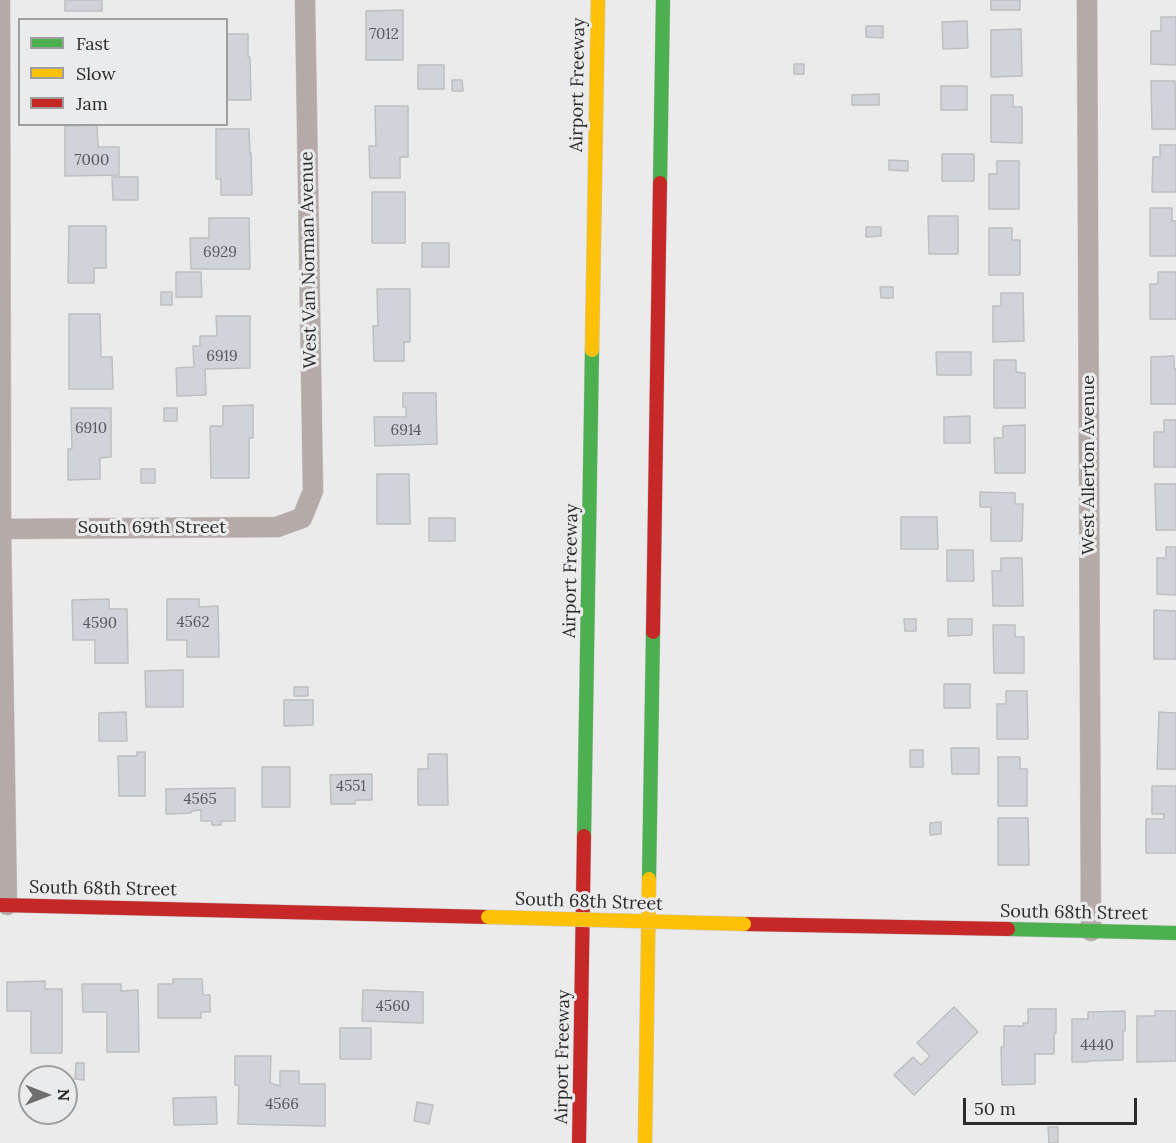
<!DOCTYPE html>
<style>
body{margin:0}
#map{position:relative;width:1176px;height:1143px;overflow:hidden;background:#ebebeb;font-family:Lora,serif}
canvas{display:block}
.legend{position:absolute;left:18px;top:18px;width:210px;height:108px;box-sizing:border-box;background:#eaebec;border:2px solid #9e9e9f;margin:0;padding:8px 10px;list-style:none;font-size:18px;color:#2b2b2c}
.legend li{display:flex;align-items:center;gap:12px;height:30px}
.legend b{width:30px;border:2px solid #9e9e9f}
.north{position:absolute;left:18px;top:1065px;width:60px;height:60px;box-sizing:border-box;background:#eaebec;border:2px solid #9e9e9f;border-radius:50%;rotate:90deg;font-size:16px;font-weight:700;line-height:24px;text-align:center;color:#2b2b2c}
.north::after{content:'';display:block;margin:auto;width:21px;height:27px;background:#6e6e6f;clip-path:polygon(50% 0,100% 100%,50% 72%,0 100%)}
.scale{position:absolute;left:963px;top:1098px;width:174px;height:27px;box-sizing:border-box;border:3px solid #2b2b2c;border-top:0;padding-left:8px;font-size:18px;line-height:21px;white-space:nowrap;color:#2b2b2c;-webkit-text-stroke:4px #eaebec;paint-order:stroke}
</style>
<div id="map">
<canvas width="1176" height="1143"></canvas>
<ul class="legend">
<li><b style="height:8px;background:#4caf50"></b>Fast</li>
<li><b style="height:8px;background:#ffc107"></b>Slow</li>
<li><b style="height:8px;background:#c62828"></b>Jam</li>
</ul>
<div class="north">N</div>
<div class="scale">50 m</div>
</div>
<script>
const g = document.querySelector('canvas').getContext('2d');
g.lineJoin = 'round';
function fill(path, color) { g.fillStyle = color; g.fill(path, 'evenodd'); }
function trace(path, color, width, dash) { g.strokeStyle = color; g.lineWidth = width; g.lineCap = dash ? 'butt' : 'round'; g.setLineDash(dash || []); g.stroke(path); }
function drawText(font, color, halo, rows, align = 'center') {
  g.font = font + ' Lora,serif'; g.lineWidth = 6; g.setLineDash([]); g.textBaseline = 'middle'; g.strokeStyle = halo; g.fillStyle = color; for (const [text, x, y, turn = 0] of rows) {
    g.save(); g.translate(x, y); g.rotate((+turn || 0) * Math.PI / 180); g.textAlign = isNaN(turn) ? turn : align; if (halo) g.strokeText(text, 0, 0); g.fillText(text, 0, 0); g.restore();
  }
}
const building = new Path2D(`
 M65,0H102V11H65Z
 M991,0H1020V10H991Z
 M403,10V60H366V11Z
 M1161,17H1176V65L1151,64V31H1161Z
 M967,21L968,48L943,49L942,22Z
 M866,26H883V38L866,37Z
 M1021,29L1022,76L991,77V30Z
 M226,34H248V57H250L251,100H226Z
 M794,64H804V74H794Z
 M418,65H444V89H418Z
 M452,80H462L463,91H452Z
 M1151,81H1175L1176,129H1152Z
 M941,86H967V110H941Z
 M879,94V105H852V95Z
 M991,95H1013V107H1022V143L991,142Z
 M375,106H408V157H400V178H370L369,146H376Z
 M97,125L98,147H119V175L65,176V126Z
 M216,129H249L250,153H251L252,195H221V179H216Z
 M1160,145H1176V192H1152L1153,157H1160Z
 M942,154H974V181H942Z
 M889,160L908,161V171L889,170Z
 M997,161H1019V209H989V174H997Z
 M112,177H138V200H113Z
 M372,192H405V243H372Z
 M1150,208H1172V221H1176V256H1150Z
 M928,216H958V254H929Z
 M209,218H249L250,269H191L190,238H209Z
 M69,226H106V268H94V283H68Z
 M866,227H881V236L866,237Z
 M989,228H1012V240H1020V275H989Z
 M422,243H449V267H422Z
 M176,272H201L202,297H176Z
 M1158,272H1176V319H1150V284H1158Z
 M880,287H893V298H881Z
 M377,289H410V342H404V361H374L373,326H378Z
 M161,292H172V305H161Z
 M1001,293H1023L1024,341L993,342V306H1001Z
 M69,314H100L101,357H112L113,389H69Z
 M216,316H250V368L205,369L206,395L177,396L176,368L194,367L193,346H200V336H217Z
 M936,352H971V375H937Z
 M1174,356V369H1176V404H1151V357Z
 M994,360H1016V372L1025,373V408H994Z
 M403,393H436L437,444L375,446L374,417H406V407H403Z
 M253,405V438H249V478H211L210,426H223V406Z
 M71,408H111V457L100,458V479L68,480V449H72Z
 M164,408H177V421H164Z
 M970,416V443H944V417Z
 M1164,420H1176V467H1154V432H1164Z
 M1025,425V473H995L994,438H1003V426Z
 M141,469H155V483H141Z
 M377,474H409L410,524H377Z
 M1155,484H1176V530H1156Z
 M980,492L1015,493V504H1023L1022,541H991V507H980Z
 M901,517H937L938,549H901Z
 M429,518H455V541H429Z
 M1166,547H1176V595L1157,594V558H1166Z
 M947,550H973L974,581H947Z
 M1001,558H1022L1023,606H993L992,571H1001Z
 M109,599V609H127L128,663H95V640H73L72,600Z
 M167,599H199V607L218,606L219,657H187V640H167Z
 M1154,610L1176,611V659H1154Z
 M904,619H916V631H905Z
 M948,619H972V635L948,636Z
 M993,625H1015V637H1024V673H994Z
 M183,670V707H146L145,671Z
 M944,684H970V708H944Z
 M294,687H308V696H294Z
 M1006,691H1027L1028,739H997V704H1006Z
 M284,700H313V725L284,726Z
 M126,712L127,741H99V713Z
 M1159,712L1176,713V769H1157Z
 M951,748H979V774H952Z
 M910,750H923V767H910Z
 M137,752H145V796H119L118,756H137Z
 M428,754H447L448,805H418V769H428Z
 M998,757H1020V769H1027V806H998Z
 M262,767H290V807H262Z
 M372,774V800H355V804H331L330,775Z
 M1152,786H1176V853H1146V819H1164V814H1152Z
 M235,788V821H221V825H212V821H201V810L191,811V813L166,814V789Z
 M998,818H1028L1029,865H998Z
 M941,822V834L930,835V823Z
 M173,979H202L203,995H210V1012H201V1018H158V984H173Z
 M45,981V989H62V1053H31V1011H7V982Z
 M82,984H121V991L138,990L139,1052H107V1012H83Z
 M363,990L423,992V1023L362,1021Z
 M954,1007L978,1032L914,1095L894,1075L913,1057L921,1065L930,1056L917,1043Z
 M1028,1009H1056V1033H1054V1054H1035V1084L1002,1085L1001,1047H1004V1026H1024L1023,1023H1028Z
 M1125,1011V1031H1123V1060L1088,1061V1062H1072V1019H1088V1012Z
 M1155,1011H1176V1061L1137,1062V1016H1155Z
 M340,1028H371V1059H340Z
 M235,1056H271L270,1083L280,1086V1071H299V1084H325V1126L238,1124L239,1085H235Z
 M76,1063H84V1080L75,1079Z
 M216,1097L217,1124L174,1125L173,1098Z
 M417,1102L433,1105L429,1124L414,1121Z
 M1048,1127H1058V1143H1049Z`);
const street = new Path2D(`
 M0,0L1,529L7,905
 M1087,0L1091,931
 M0,529L277,527L302,518L313,491L305,0`);
const fast = new Path2D(`
 M660,183L663,0
 M584,836L592,350
 M649,879L653,632
 M1008,929L1176,933`);
const slow = new Path2D(`
 M592,350L598,0
 M645,1143L649,879`);
const jam = new Path2D(`
 M653,632L660,183
 M0,905L488,917
 M744,924L1008,929
 M579,1143L584,836`);
const slowBridge = new Path2D(`
 M488,917L744,924`);
const numberNames = [
 ["7012",384,35],
 ["7000",92,161],
 ["6929",220,253],
 ["6919",222,357],
 ["6910",91,429],
 ["6914",406,431],
 ["4562",193,623],
 ["4590",100,624],
 ["4551",351,787],
 ["4565",200,800],
 ["4560",393,1007],
 ["4440",1097,1046],
 ["4566",282,1105]
];
const streetNames = [
 ["Airport Freeway",578,85,-89],
 ["West Van Norman Avenue",309,260,-91],
 ["West Allerton Avenue",1089,465,-90],
 ["South 69th Street",152,528],
 ["Airport Freeway",571,571,-89],
 ["South 68th Street",103,889,1],
 ["South 68th Street",589,902,2],
 ["South 68th Street",1074,913,1],
 ["Airport Freeway",563,1057,-89]
];
fill(building, '#d0d4da');
trace(building, '#bebebe', 1.5);
trace(street, '#c8c8c9', 21);
trace(fast, '#c8c8c9', 15);
trace(slow, '#c8c8c9', 15);
trace(jam, '#c8c8c9', 15);
trace(street, '#b5aaa7', 20);
trace(fast, '#4caf50', 14);
trace(slow, '#ffc107', 14);
trace(jam, '#c62828', 14);
trace(slowBridge, '#c8c8c9', 15, []);
trace(slowBridge, '#ffc107', 14);
drawText('15px', '#58595b', null, numberNames);
drawText('18px', '#2b2b2c', '#eaebec', streetNames);
</script>
